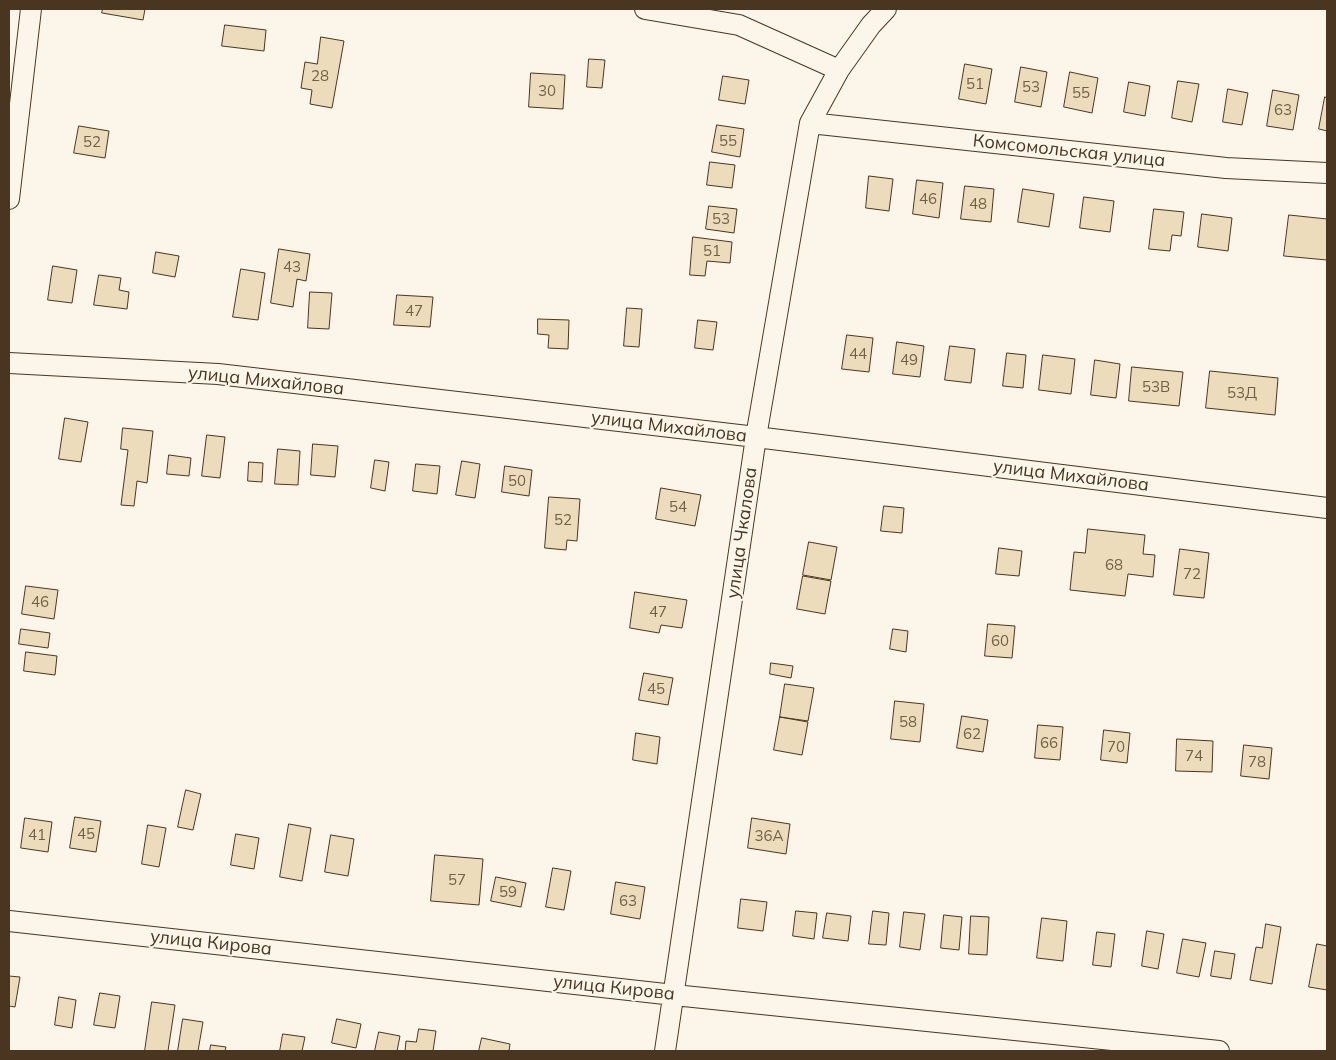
<!DOCTYPE html>
<meta charset="utf-8">
<style>
body{margin:0}
#map{position:relative;width:1336px;height:1060px;overflow:hidden;background:#fbf6e9;font-family:Mulish,sans-serif}
canvas{display:block}
.frame{position:absolute;inset:0;border:10px solid #4a3520;pointer-events:none}
</style>
<div id="map">
<canvas width="1336" height="1060"></canvas>
<div class="frame"></div>
</div>
<script>
const g = document.querySelector('canvas').getContext('2d');
g.lineJoin = 'round';
function fill(path, color) { g.fillStyle = color; g.fill(path, 'evenodd'); }
function trace(path, color, width, dash) { g.strokeStyle = color; g.lineWidth = width; g.lineCap = dash ? 'butt' : 'round'; g.setLineDash(dash || []); g.stroke(path); }
function drawText(font, color, halo, rows, align = 'center') {
  g.font = font + ' Mulish,sans-serif'; g.lineWidth = 4; g.setLineDash([]); g.textBaseline = 'middle'; g.strokeStyle = halo; g.fillStyle = color; for (const [text, x, y, turn = 0] of rows) {
    g.save(); g.translate(x, y); g.rotate((+turn || 0) * Math.PI / 180); g.textAlign = isNaN(turn) ? turn : align; if (halo) g.strokeText(text, 0, 0); g.fillText(text, 0, 0); g.restore();
  }
}
const building = new Path2D(`
 M103,9H145L143,20L102,13Z
 M225,25L266,30L264,51L222,46Z
 M321,37L344,41L332,108L310,104L312,90L301,88L305,62L317,64Z
 M589,59L605,60L602,88L587,87Z
 M965,64L992,69L986,104L959,99Z
 M1021,67L1047,72L1041,107L1015,102Z
 M1070,72L1098,78L1092,113L1064,107Z
 M531,73L565,75L563,109L529,107Z
 M723,76L749,80L745,104L719,100Z
 M1178,81L1199,84L1192,122L1172,118Z
 M1129,82L1150,86L1145,116L1124,112Z
 M1228,89L1248,93L1242,125L1223,122Z
 M1273,90L1299,95L1293,130L1267,126Z
 M1325,97L1327,98V131L1319,129Z
 M717,125L744,129L740,157L712,152Z
 M79,126L109,131L105,158L74,153Z
 M710,162L735,165L732,188L707,185Z
 M869,176L893,179L889,211L866,208Z
 M917,180L943,183L939,218L913,214Z
 M965,186L994,189L991,222L961,219Z
 M1023,189L1054,194L1049,227L1018,222Z
 M1084,197L1114,201L1110,232L1080,228Z
 M709,206L737,209L734,233L706,229Z
 M1154,209L1184,212L1181,236L1172,235L1170,251L1149,249Z
 M1202,214L1232,218L1228,251L1198,247Z
 M1289,215L1327,219V260L1284,256Z
 M693,237L732,242L730,263L707,261L705,276L690,275Z
 M279,249L310,254L306,281L297,279L293,307L271,303Z
 M156,252L179,256L175,277L153,273Z
 M53,266L77,270L72,303L48,300Z
 M241,269L265,273L258,320L233,317Z
 M99,275L121,278L119,290L129,292L127,309L94,305Z
 M310,292L332,293L329,329L308,328Z
 M397,295L433,297L430,327L394,325Z
 M627,308L642,309L639,347L624,346Z
 M538,319L569,320L568,349L548,348L549,335L538,334Z
 M698,320L717,322L713,350L695,348Z
 M847,335L873,338L869,372L842,369Z
 M897,342L924,346L920,377L893,374Z
 M950,346L975,349L971,383L945,380Z
 M1007,353L1026,355L1023,388L1003,386Z
 M1043,355L1075,359L1071,394L1039,390Z
 M1095,360L1120,364L1116,398L1091,395Z
 M1132,367L1183,372L1179,406L1129,401Z
 M1210,371L1278,378L1275,415L1206,408Z
 M65,418L88,422L81,462L59,459Z
 M123,428L153,431L147,483L137,481L134,506L121,505L128,450L121,449Z
 M207,435L225,437L220,478L202,476Z
 M313,444L338,446L335,477L311,475Z
 M278,449L300,451L298,485L275,484Z
 M169,455L191,458L189,476L167,474Z
 M375,460L389,462L385,491L371,488Z
 M462,461L480,464L475,498L456,495Z
 M249,462L263,463L262,482L248,481Z
 M416,464L440,466L437,494L413,491Z
 M505,466L532,470L529,496L502,492Z
 M661,488L701,495L695,526L656,519Z
 M549,497L580,499L577,541L567,540L566,550L545,548Z
 M884,506L904,508L902,533L881,531Z
 M1088,529L1145,535L1143,554L1155,555L1153,577L1128,574L1125,596L1070,590L1074,552L1085,553Z
 M809,542L837,547L831,580L803,575Z
 M999,548L1022,551L1019,576L996,574Z
 M1180,549L1209,553L1204,598L1174,595Z
 M803,576L831,581L825,614L797,609Z
 M26,586L58,590L54,619L22,614Z
 M635,592L687,600L682,628L661,625L659,633L630,628Z
 M988,624L1015,626L1012,658L985,656Z
 M21,629L50,633L48,648L19,644Z
 M893,629L908,631L906,652L890,649Z
 M26,652L57,656L55,675L24,671Z
 M771,663L793,666L791,678L770,674Z
 M644,673L673,678L668,705L639,700Z
 M785,684L814,688L808,721L780,717Z
 M895,701L924,704L920,742L891,739Z
 M962,716L988,720L983,752L957,748Z
 M780,717L808,722L802,755L774,750Z
 M1038,725L1063,727L1060,760L1035,758Z
 M1104,730L1130,733L1127,763L1101,760Z
 M636,733L660,737L657,764L633,760Z
 M1177,739L1213,741L1212,772L1176,771Z
 M1244,745L1272,748L1269,779L1241,776Z
 M186,790L201,794L193,830L178,827Z
 M75,817L101,821L96,852L70,848Z
 M25,818L52,822L48,852L21,848Z
 M752,818L790,824L786,854L748,848Z
 M289,824L311,828L302,881L280,877Z
 M148,825L166,828L159,867L142,864Z
 M236,834L259,838L254,869L231,865Z
 M331,835L354,839L348,876L325,872Z
 M435,855L483,859L479,905L431,901Z
 M553,868L571,871L564,910L546,907Z
 M496,877L526,883L521,907L491,901Z
 M616,882L645,887L640,919L611,914Z
 M741,899L767,902L763,931L738,928Z
 M796,911L817,913L814,939L793,936Z
 M873,911L889,913L886,945L869,944Z
 M904,912L925,914L920,950L900,947Z
 M827,913L851,916L848,941L823,938Z
 M944,915L962,917L959,950L941,948Z
 M971,916L989,917L987,955L969,954Z
 M1042,918L1067,921L1063,961L1037,958Z
 M1266,924L1281,927L1272,984L1250,980L1256,947L1262,948Z
 M1147,931L1164,934L1158,969L1142,966Z
 M1097,932L1115,934L1111,967L1093,965Z
 M1183,939L1206,943L1199,977L1177,973Z
 M1317,944L1327,946V990L1309,987Z
 M1215,951L1235,954L1231,979L1211,976Z
 M9,976L20,977L15,1007L9,1006Z
 M100,993L120,996L115,1028L94,1025Z
 M59,997L76,1000L72,1028L55,1025Z
 M152,1002L175,1005L168,1051H145Z
 M183,1019L203,1022L198,1051H178Z
 M337,1019L361,1024L356,1048L332,1043Z
 M419,1029L436,1031L433,1051H405L406,1041L416,1042Z
 M379,1032L400,1036L397,1051H375Z
 M283,1034L305,1037L302,1051H280Z
 M482,1038L510,1044L509,1051H479Z
 M211,1045L226,1047L225,1051H210Z`);
const minor = new Path2D(`
 M645,9L739,25L839,70
 M810,123L1226,168L1327,173
 M9,199L31,9
 M9,363L218,374L756,437L1327,508
 M9,921L674,995L1219,1051
 M665,1051L756,437L810,123L839,70L871,25L886,9`);
const numberNames = [
 ["28",320,76],
 ["51",975,84],
 ["53",1031,87],
 ["30",547,91],
 ["55",1081,93],
 ["63",1283,110],
 ["55",728,141],
 ["52",92,142],
 ["46",928,199],
 ["48",978,204],
 ["53",721,219],
 ["51",712,251],
 ["43",292,267],
 ["47",414,311],
 ["44",858,354],
 ["49",909,360],
 ["53В",1156,387],
 ["53Д",1242,393],
 ["50",517,481],
 ["54",678,507],
 ["52",563,520],
 ["68",1114,565],
 ["72",1192,574],
 ["46",40,602],
 ["47",658,612],
 ["60",1000,641],
 ["45",656,689],
 ["58",908,722],
 ["62",972,734],
 ["66",1049,743],
 ["70",1116,747],
 ["74",1194,756],
 ["78",1257,762],
 ["45",86,834],
 ["41",37,835],
 ["36А",769,836],
 ["57",457,880],
 ["59",508,892],
 ["63",628,901]
];
const streetNames = [
 ["Комсомольская улица",1069,151,6],
 ["улица Михайлова",266,381,6],
 ["улица Михайлова",669,427,7],
 ["улица Михайлова",1071,476,7],
 ["улица Чкалова",742,533,-82],
 ["улица Кирова",211,943,6],
 ["улица Кирова",614,988,6]
];
fill(building, '#ecdcbc');
trace(building, '#4a3520', 1);
trace(minor, '#4a3520', 22);
trace(minor, '#fbf6e9', 20);
drawText('15px', '#725f47', null, numberNames);
drawText('18px', '#4a3520', '#fbf6e9', streetNames);
</script>
